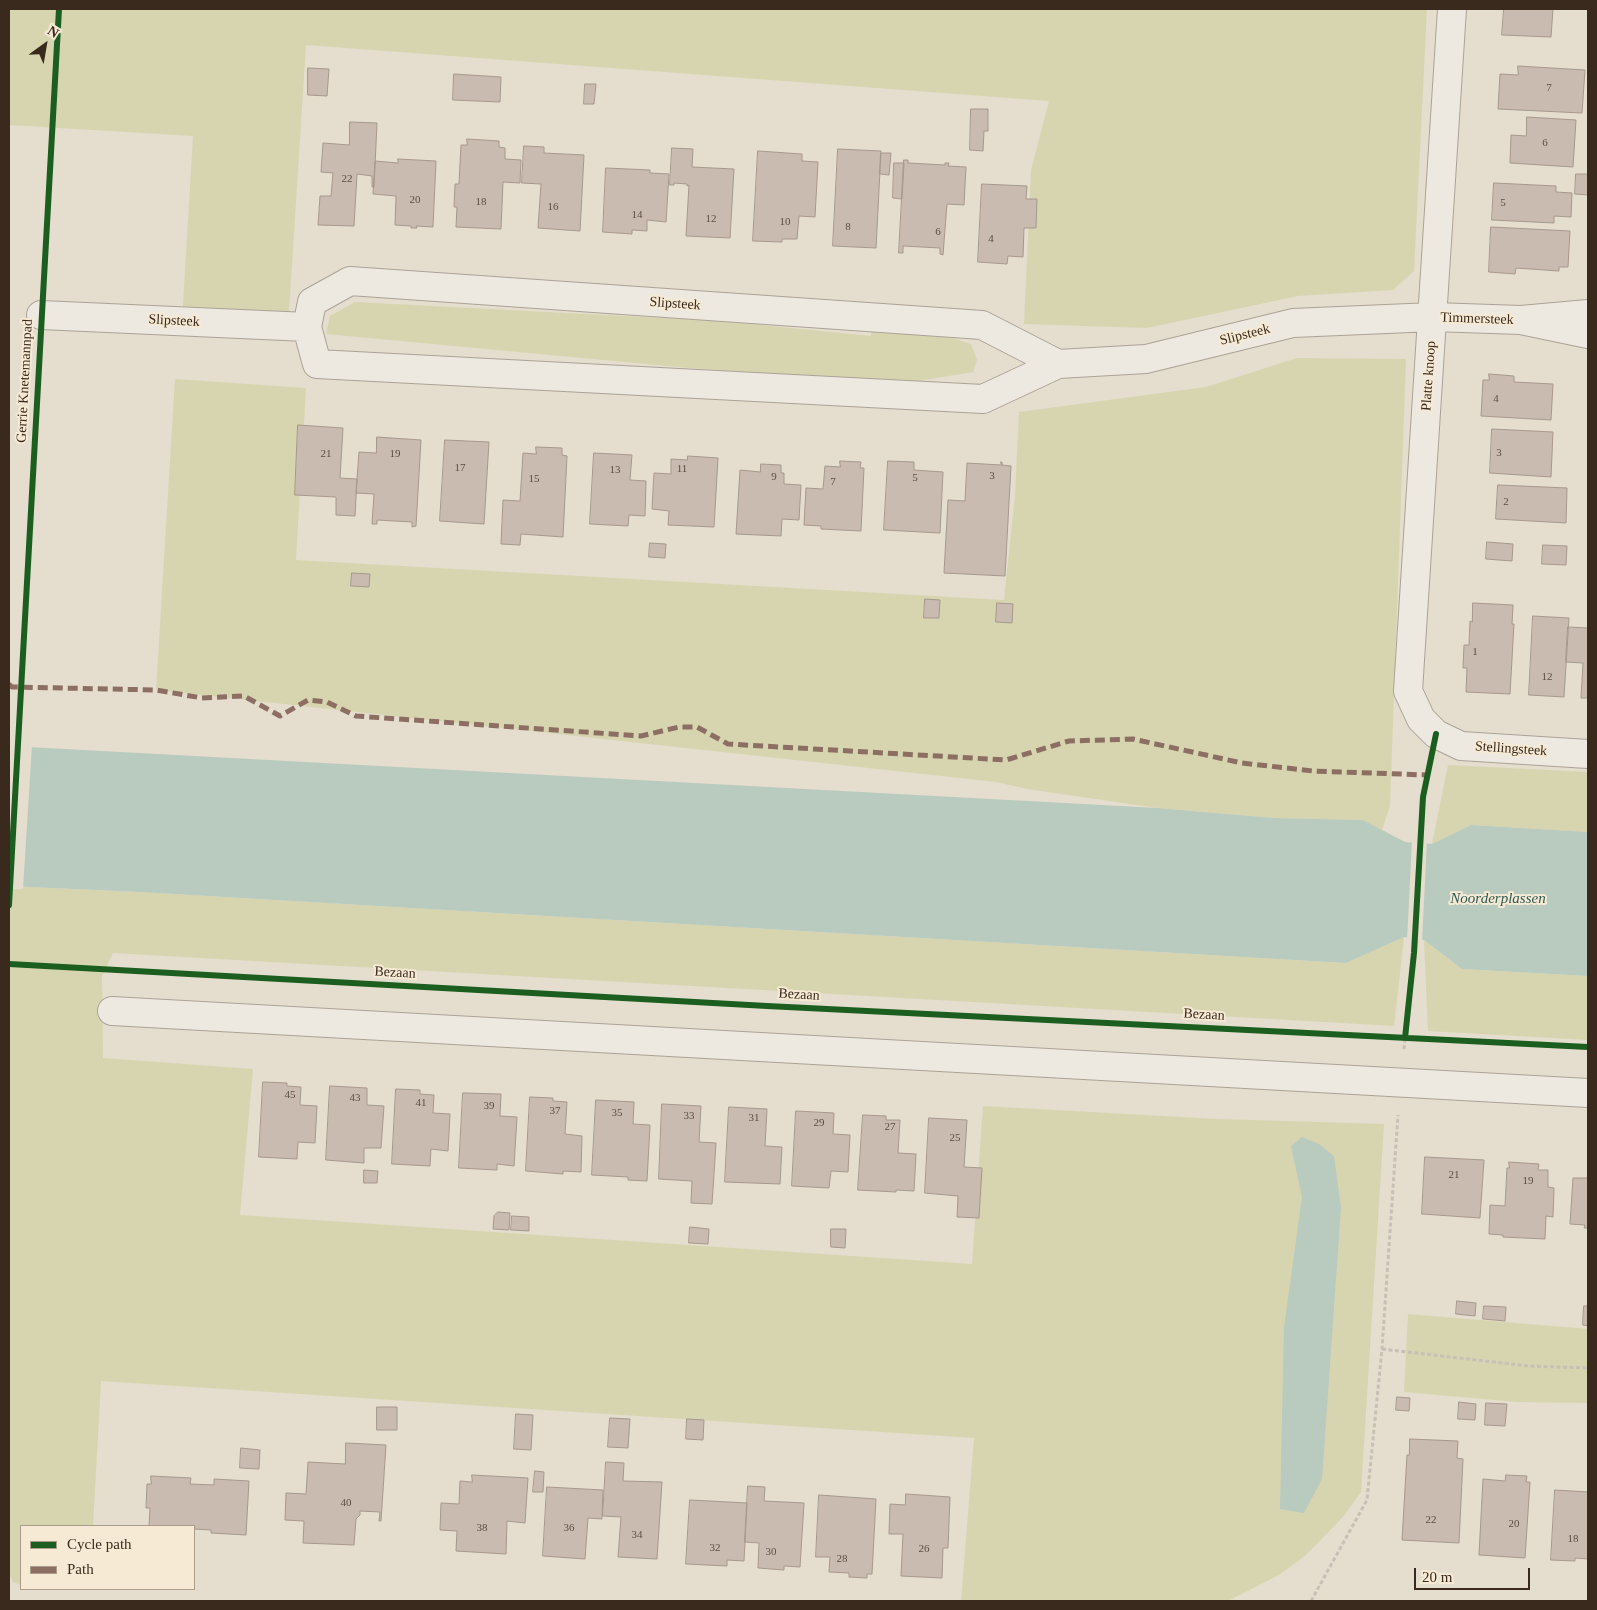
<!DOCTYPE html>
<style>
body{margin:0}
#map{position:relative;width:1597px;height:1610px;overflow:hidden;background:#e5ddce;font-family:"Times New Roman",serif}
canvas{display:block}
.frame{position:absolute;inset:0;border:10px solid #3a2a1e;pointer-events:none}
.legend{position:absolute;left:20px;top:1525px;width:175px;height:65px;box-sizing:border-box;background:#f6ead4;border:1px solid #ab9d8b;margin:0;padding:6px 9px;list-style:none;font-size:15px;color:#3a2a1e}
.legend li{display:flex;align-items:center;gap:10px;height:25px}
.legend b{width:25px;border:1px solid #ab9d8b}
.north{position:absolute;left:20px;top:20px;width:50px;height:50px;-webkit-text-stroke:4px #f6ead4;paint-order:stroke;rotate:32deg;font-size:14px;font-weight:700;line-height:20px;text-align:center;color:#3a2a1e}
.north::after{content:'';display:block;margin:auto;width:18px;height:22px;background:#3a2a1e;clip-path:polygon(50% 0,100% 100%,50% 72%,0 100%)}
.scale{position:absolute;left:1414px;top:1568px;width:116px;height:22px;box-sizing:border-box;border:2px solid #3a2a1e;border-top:0;padding-left:6px;font-size:15px;line-height:18px;white-space:nowrap;color:#3a2a1e;-webkit-text-stroke:4px #f6ead4;paint-order:stroke}
</style>
<div id="map">
<canvas width="1597" height="1610"></canvas>
<div class="frame"></div>
<ul class="legend">
<li><b style="height:6px;background:#1b5e20"></b>Cycle path</li>
<li><b style="height:6px;background:#8d6e63"></b>Path</li>
</ul>
<div class="north">N</div>
<div class="scale">20 m</div>
</div>
<script>
const g = document.querySelector('canvas').getContext('2d');
g.lineJoin = 'round';
function fill(path, color) { g.fillStyle = color; g.fill(path, 'evenodd'); }
function trace(path, color, width, dash) { g.strokeStyle = color; g.lineWidth = width; g.lineCap = dash ? 'butt' : 'round'; g.setLineDash(dash || []); g.stroke(path); }
function drawText(font, color, halo, rows, align = 'center') {
  g.font = font + ' "Times New Roman",serif'; g.lineWidth = 4; g.setLineDash([]); g.textBaseline = 'middle'; g.strokeStyle = halo; g.fillStyle = color; for (const [text, x, y, turn = 0] of rows) {
    g.save(); g.translate(x, y); g.rotate((+turn || 0) * Math.PI / 180); g.textAlign = isNaN(turn) ? turn : align; if (halo) g.strokeText(text, 0, 0); g.fillText(text, 0, 0); g.restore();
  }
}
const green = new Path2D(`
 M9,9H1427L1414,271L1393,290L1298,296L1147,328L1024,324L1031,170L1049,101L306,45L288,327L182,321L193,136L9,125Z
 M355,302L721,321L871,336L872,322L921,328L971,344L977,360L973,372L900,384L678,367L326,334L330,316Z
 M1297,358L1406,359L1390,806L1382,830L1363,820L1274,818L1157,808L1027,789L996,782L156,690L175,379L306,388L296,560L1004,600L1015,495L1019,412L1206,387Z
 M1448,765L1588,772V832L1471,825L1432,844Z
 M9,886L140,892L1346,963L1404,937L1394,1026L113,953L102,976L103,1058L253,1069L240,1215L972,1264L983,1106L1217,1119L1384,1124L1361,1492L1343,1517L1306,1555L1279,1575L1228,1601H961L974,1438L101,1381L93,1526H21V1585L13,1582L9,1574Z
 M1424,940L1462,969L1588,976V1040L1428,1031Z
 M1408,1314L1588,1329V1403L1517,1402L1404,1392Z`);
const water = new Path2D(`
 M9,746L1157,808L1274,818L1363,820L1405,842L1432,844L1471,825L1588,832V976L1462,969L1424,940L1404,937L1346,963L140,892L9,886Z
 M1302,1137L1319,1144L1334,1156L1341,1208L1322,1479L1304,1513L1280,1509L1284,1327L1302,1197L1291,1146Z`);
const pier = new Path2D(`
 M9,743L32,745L23,889H9Z
 M1412,840L1427,841L1422,942L1407,940Z`);
const building = new Path2D(`
 M1504,9H1553L1551,37L1502,35Z
 M1518,66L1585,70L1582,113L1498,109L1500,74L1518,75Z
 M308,68L329,69L327,96L308,95Z
 M454,74L501,77L500,102L453,100Z
 M585,84H596L594,104H584Z
 M971,109H988V131H984L983,151L970,150Z
 M1527,117L1576,120L1573,167L1510,163L1511,135L1526,136Z
 M350,122L377,123L374,187H372V176L357,174L354,226L318,225L320,196H331L333,173L321,172L323,143L349,145Z
 M467,139L499,141V147L505,148V159L521,160L520,183L503,182L501,229L456,227L457,207H454L455,184H459L461,145H467Z
 M524,146L544,147V153L584,155L580,231L538,228L541,184L522,183Z
 M672,148L693,149L692,167L734,169L730,238L686,236L689,185L687,186V184L674,183V185H670Z
 M838,149L881,151L876,248L833,246Z
 M758,151L802,154V161L818,162L815,217L799,216L797,239H782V242L753,241Z
 M881,153H891L889,175L880,174Z
 M398,159L436,161L433,227L416,226L417,228H411V226L395,225L396,196L373,194L375,161L398,163Z
 M904,160H908V163L945,165V163H949L948,166L966,167L964,205L947,204L943,255L940,254V248L903,246V253H899Z
 M894,163H904L902,199L893,198Z
 M606,168L650,170V173L669,174L666,222L647,220V231L632,230V234L603,232Z
 M1576,174H1588V195L1575,194Z
 M1494,183L1556,186V192L1572,193L1571,217L1554,216V223L1492,220Z
 M982,184L1027,186L1026,199H1037L1036,228H1024L1023,257L1008,256L1007,264L978,262Z
 M1491,227L1570,231L1568,267H1559V271L1516,268L1515,274L1489,272Z
 M1489,374L1514,376V382L1553,384L1551,420L1481,416L1483,380H1489Z
 M298,425L343,428L340,478L357,479L355,516L336,515V497L295,495Z
 M1492,429L1553,432L1551,477L1490,473Z
 M377,437L421,440L416,526L412,527V522L377,520V524H372L374,494L356,493L359,452L376,453Z
 M445,440L489,442L484,524L440,521Z
 M536,447L562,448V455L567,456L563,537L521,534L520,545L501,544L503,500L520,501L523,453L536,454Z
 M594,453L632,455L630,480L646,481L645,516L629,515L628,526L590,524Z
 M688,456L718,458L714,527L668,525L669,511L652,509L654,473L671,474V459L687,460Z
 M840,461L861,462L860,468H864L861,531L821,529V526L804,525L806,488L823,489L825,466L840,467Z
 M888,461L914,462V470L943,472L940,533L884,530Z
 M1001,462H1002V465L1011,466L1005,576L944,573L948,500L965,501L967,463L1001,465Z
 M761,464L781,465V473H784V484L801,485L799,520L782,519L781,536L736,534L740,470L760,472Z
 M1498,485L1567,488L1566,523L1496,519Z
 M1487,542L1513,544L1512,561L1486,559Z
 M650,543L666,544L665,558L649,557Z
 M1543,545L1567,546L1566,565L1542,564Z
 M352,573L370,574L369,587L351,586Z
 M925,599L940,600L939,618H924Z
 M997,603L1013,604L1012,623L996,622Z
 M1473,603L1513,605L1512,624H1514L1510,694L1466,692L1467,668H1463L1464,645H1469L1470,621L1472,622Z
 M1533,616L1569,618L1564,697L1529,695Z
 M1568,627L1588,628V698H1581L1583,663L1566,662Z
 M263,1082L287,1083V1086L301,1087L300,1105L317,1106L315,1143L298,1142L297,1159L259,1157Z
 M330,1086L367,1088V1105L384,1106L381,1148H364V1163L326,1160Z
 M396,1089L420,1090V1094L434,1095L433,1113L450,1114L448,1151L431,1149L430,1166L392,1164Z
 M463,1093L501,1094L500,1116L517,1117L514,1166L497,1164V1170L459,1168Z
 M530,1097L553,1098V1101L567,1102L565,1134L582,1136L581,1172L563,1171V1174L526,1171Z
 M596,1100L634,1102L633,1124L650,1125L647,1181L628,1180V1177L592,1175Z
 M662,1104L701,1106L699,1142L716,1143L712,1204L691,1203L692,1181L659,1179Z
 M729,1107L767,1109L765,1146L782,1147L780,1184L725,1182Z
 M796,1111L834,1113L833,1134L850,1135L848,1172L831,1171L829,1188L792,1186Z
 M863,1115L886,1116V1120H900L898,1153L916,1154L914,1191L896,1190V1192L858,1190Z
 M929,1118L967,1120L964,1167L982,1168L979,1218L957,1217L958,1196L925,1193Z
 M1425,1157L1484,1160L1480,1218L1422,1214Z
 M1509,1162L1539,1164L1538,1170H1548V1187L1554,1188L1553,1217L1546,1216L1545,1239L1503,1237V1235L1489,1234L1490,1205L1505,1206L1507,1168H1509Z
 M1588,1167V1228H1584L1585,1225L1570,1224L1573,1178H1587Z
 M364,1170L378,1171L377,1183H364Z
 M498,1212L510,1213L509,1230L493,1229L494,1216Z
 M512,1216L529,1217V1231L511,1230Z
 M690,1227L709,1229L708,1244L689,1243Z
 M831,1229H846L845,1248L831,1247Z
 M1457,1301L1476,1303L1475,1316L1456,1314Z
 M1484,1306L1506,1307L1505,1321L1483,1319Z
 M1584,1306H1588V1326L1583,1325Z
 M1397,1397L1410,1398L1409,1411L1396,1410Z
 M1459,1402L1476,1404L1475,1420L1458,1419Z
 M1486,1403L1507,1404L1505,1426L1485,1425Z
 M377,1407H397V1430H377Z
 M516,1414L533,1415L531,1450L514,1449Z
 M610,1418L630,1419L628,1448L608,1447Z
 M687,1419L704,1420L703,1440L686,1439Z
 M1410,1439L1458,1441L1457,1458L1463,1459L1459,1543L1402,1540L1407,1455H1409Z
 M346,1443L386,1445L381,1521H379L380,1512L360,1511V1515L356,1519L354,1545L303,1543L304,1521L285,1520L286,1493L306,1494L308,1462L345,1464Z
 M241,1448L260,1450L259,1469L240,1468Z
 M606,1462L624,1463L623,1481L662,1482L657,1559L618,1557L621,1517L603,1516Z
 M535,1471L544,1472L543,1492H533Z
 M472,1475L528,1478L525,1523L507,1521L506,1554L456,1551L457,1531L440,1530L441,1503L459,1504L460,1481L472,1482Z
 M1506,1475L1527,1476L1526,1482H1530L1525,1558L1479,1555L1483,1479L1505,1481Z
 M151,1476L191,1478L190,1484L214,1485V1479L249,1481L246,1535L211,1533V1530L194,1529V1526H149L150,1508H146L147,1484H151Z
 M748,1486L765,1487L764,1501L804,1503L800,1567L784,1566V1570L758,1568L759,1543L745,1542Z
 M547,1487L603,1490L602,1519L588,1518L585,1559L543,1556Z
 M1555,1490L1588,1492V1559L1575,1558V1561L1551,1560Z
 M906,1494L950,1497L948,1548H943L942,1578L901,1576L903,1534H889L890,1504L905,1505Z
 M819,1495L876,1499L872,1574H867V1578L849,1577V1573L829,1572L830,1557H816Z
 M690,1500L747,1503L744,1561L727,1560V1566L686,1564Z`);
const path = new Path2D(`
 M1404,1049L1405,1038
 M1382,1349L1529,1366L1588,1368
 M1311,1601L1367,1500L1382,1349L1398,1115`);
const minor = new Path2D(`
 M1452,9L1408,691L1421,719L1436,734L1461,746L1588,754
 M1588,314L1521,320L1588,334
 M41,315L307,327L317,364L983,399L1058,364L1146,359L1293,323L1433,317L1521,320
 M307,327L312,302L350,281L982,325L1058,364
 M112,1011L1588,1093`);
const quiet = new Path2D(`
 M9,684L12,687L156,690L202,698L244,696L280,716L308,700L327,702L356,716L641,736L679,727H697L728,744L1006,760L1069,741L1133,739L1242,763L1313,771L1427,775`);
const cycleway = new Path2D(`
 M9,905L59,9
 M9,964L767,1006L1588,1047
 M1405,1038L1414,953L1423,797L1436,734`);
const numberNames = [
 ["7",1549,88],
 ["6",1545,143],
 ["22",347,179],
 ["20",415,200],
 ["18",481,202],
 ["5",1503,203],
 ["16",553,207],
 ["14",637,215],
 ["12",711,219],
 ["10",785,222],
 ["8",848,227],
 ["6",938,232],
 ["4",991,239],
 ["4",1496,399],
 ["3",1499,453],
 ["21",326,454],
 ["19",395,454],
 ["17",460,468],
 ["11",682,469],
 ["13",615,470],
 ["3",992,476],
 ["9",774,477],
 ["5",915,478],
 ["15",534,479],
 ["7",833,482],
 ["2",1506,502],
 ["1",1475,652],
 ["12",1547,677],
 ["45",290,1095],
 ["43",355,1098],
 ["41",421,1103],
 ["39",489,1106],
 ["37",555,1111],
 ["35",617,1113],
 ["33",689,1116],
 ["31",754,1118],
 ["29",819,1123],
 ["27",890,1127],
 ["25",955,1138],
 ["21",1454,1175],
 ["19",1528,1181],
 ["40",346,1503],
 ["22",1431,1520],
 ["20",1514,1524],
 ["38",482,1528],
 ["36",569,1528],
 ["34",637,1535],
 ["18",1573,1539],
 ["32",715,1548],
 ["26",924,1549],
 ["30",771,1552],
 ["28",842,1559]
];
const streetNames = [
 ["Slipsteek",675,304,4],
 ["Timmersteek",1477,319,2],
 ["Slipsteek",174,321,3],
 ["Slipsteek",1245,335,-14],
 ["Platte knoop",1429,376,-86],
 ["Gerrie Knetemannpad",25,381,-87],
 ["Stellingsteek",1511,749,4],
 ["Bezaan",395,973,3],
 ["Bezaan",799,995,3],
 ["Bezaan",1204,1015,3]
];
const waterNames = [
 ["Noorderplassen",1498,899]
];
fill(green, '#d7d5b0');
fill(water, '#b9cabf');
fill(pier, '#e5ddce');
fill(building, '#c9bbaf');
trace(building, '#a6988d', 1);
trace(minor, '#aba297', 30);
trace(path, '#c6c0b7', 3, [4, 2.5]);
trace(minor, '#eee9e0', 28);
trace(quiet, '#8d6e63', 5, [10, 5]);
trace(cycleway, '#1b5e20', 6);
drawText('11px', '#5e4e42', null, numberNames);
drawText('14px', '#3a2a1e', '#f6ead4', streetNames);
drawText('italic 15px', '#2d5a55', '#f6ead4', waterNames);
</script>
